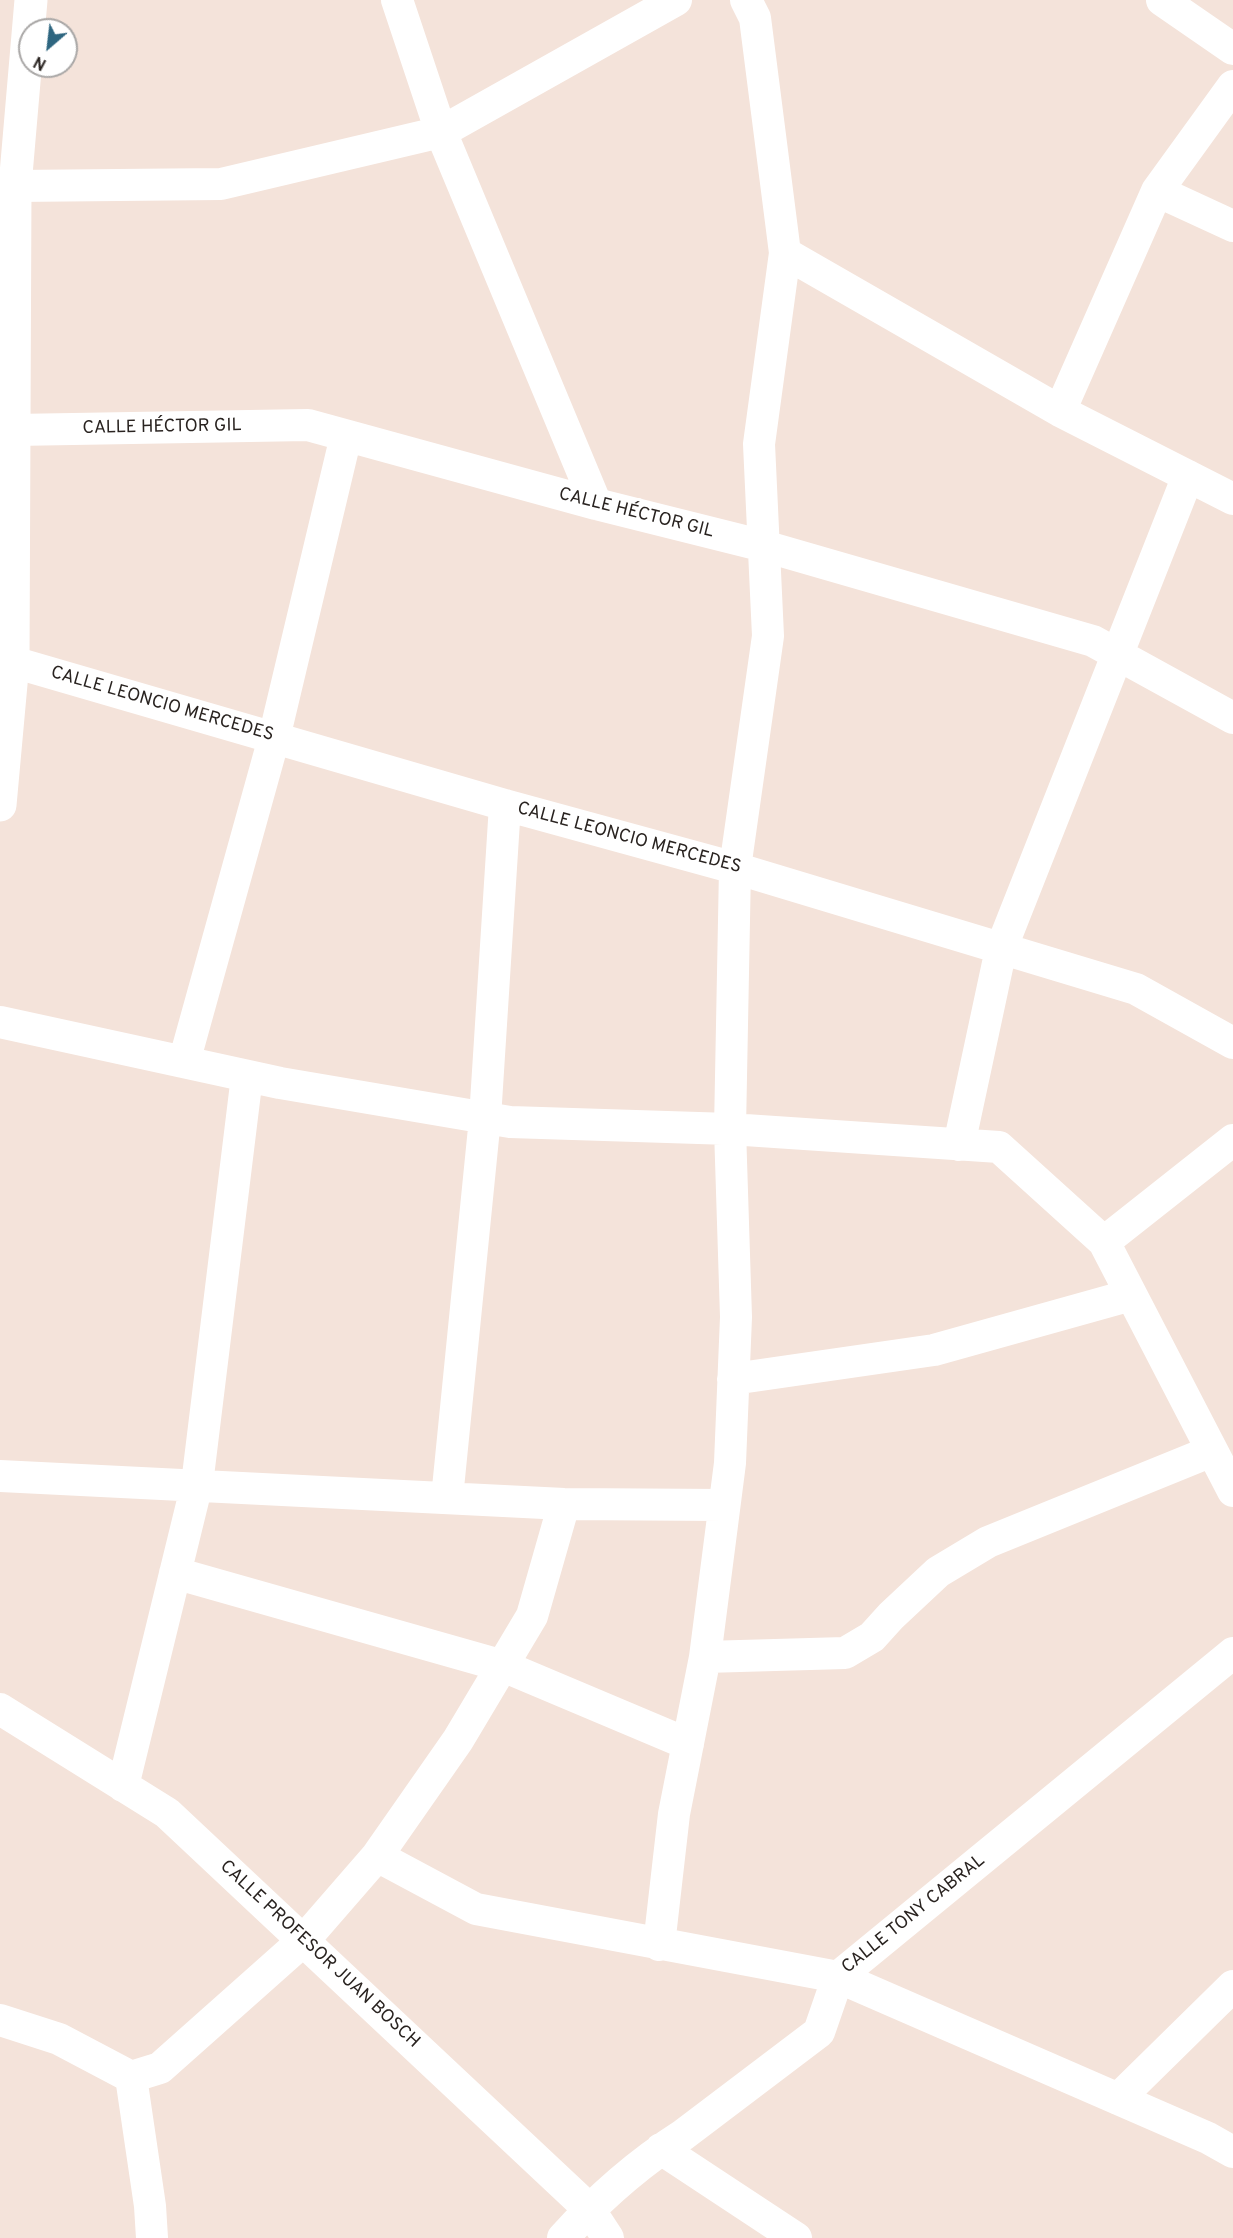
<!DOCTYPE html>
<meta charset="utf-8">
<style>
body{margin:0}
#map{position:relative;width:1233px;height:2238px;overflow:hidden;background:#f4e3da;font-family:Overpass,sans-serif}
canvas{display:block}
.north{position:absolute;left:18px;top:18px;width:60px;height:60px;box-sizing:border-box;background:#fff;border:2px solid #a9a7a6;border-radius:50%;rotate:208deg;font-size:16px;font-weight:700;line-height:24px;text-align:center;color:#292320}
.north::after{content:'';display:block;margin:auto;width:21px;height:27px;background:#2e6680;clip-path:polygon(50% 0,100% 100%,50% 72%,0 100%)}
</style>
<div id="map">
<canvas width="1233" height="2238"></canvas>
<div class="north">N</div>
</div>
<script>
const g = document.querySelector('canvas').getContext('2d');
g.lineJoin = 'round';
function trace(path, color, width, dash) { g.strokeStyle = color; g.lineWidth = width; g.lineCap = dash ? 'butt' : 'round'; g.setLineDash(dash || []); g.stroke(path); }
function drawText(font, color, halo, rows, align = 'center') {
  g.font = font + ' Overpass,sans-serif'; g.lineWidth = 6; g.setLineDash([]); g.textBaseline = 'middle'; g.strokeStyle = halo; g.fillStyle = color; for (const [text, x, y, turn = 0] of rows) {
    g.save(); g.translate(x, y); g.rotate((+turn || 0) * Math.PI / 180); g.textAlign = isNaN(turn) ? turn : align; if (halo) g.strokeText(text, 0, 0); g.fillText(text, 0, 0); g.restore();
  }
}
const minor = new Path2D(`
 M397,0L441,132L596,504
 M1162,0L1233,49
 M15,186L221,184L441,132L676,0
 M1157,191L1233,226
 M785,253L1060,411L1233,499
 M1060,411L1157,191L1233,86
 M14,430L308,425L596,504L764,546L1093,641L1233,718
 M13,662L505,805L735,868L1136,989L1233,1043
 M0,1022L280,1083L510,1122L730,1129L999,1147L1104,1242L1233,1491
 M184,1062L274,738L346,436
 M959,1145L1001,949L1188,476
 M1104,1242L1233,1140
 M733,1379L934,1350L1131,1295
 M0,1476L564,1504L724,1505
 M447,1498L485,1118L505,805
 M175,1573L503,1666L688,1744
 M705,1657L845,1653L872,1637L891,1616L938,1572L988,1542L1212,1451
 M0,1709L167,1813L589,2209L608,2238
 M123,1786L197,1484L247,1076
 M377,1856L476,1909L838,1977L1208,2138L1233,2152
 M659,1945L674,1814L705,1657L730,1463L736,1317L730,1129L735,868L768,636L759,444L785,253L755,18L746,0
 M0,2020L59,2039L131,2077L160,2068L304,1940L377,1856L458,1740L532,1616L564,1504
 M131,2077L150,2206L152,2238
 M1118,2099L1233,1986
 M661,2149L796,2238
 M563,2238C598,2199 639,2163 683,2135L819,2032L838,1977L1233,1653`);
const tertiary = new Path2D(`
 M0,805L13,662L15,186L31,0`);
const streetNames = [
 ["CALLE HÉCTOR GIL",162,428,-1],
 ["CALLE HÉCTOR GIL",636,514,14],
 ["CALLE LEONCIO MERCEDES",162,705,16],
 ["CALLE LEONCIO MERCEDES",629,839,15],
 ["CALLE TONY CABRAL",914,1915,-39],
 ["CALLE PROFESOR JUAN BOSCH",319,1955,43]
];
trace(minor, '#fff', 32);
trace(tertiary, '#fff', 33);
drawText('18px', '#292320', '#fff', streetNames);
</script>
